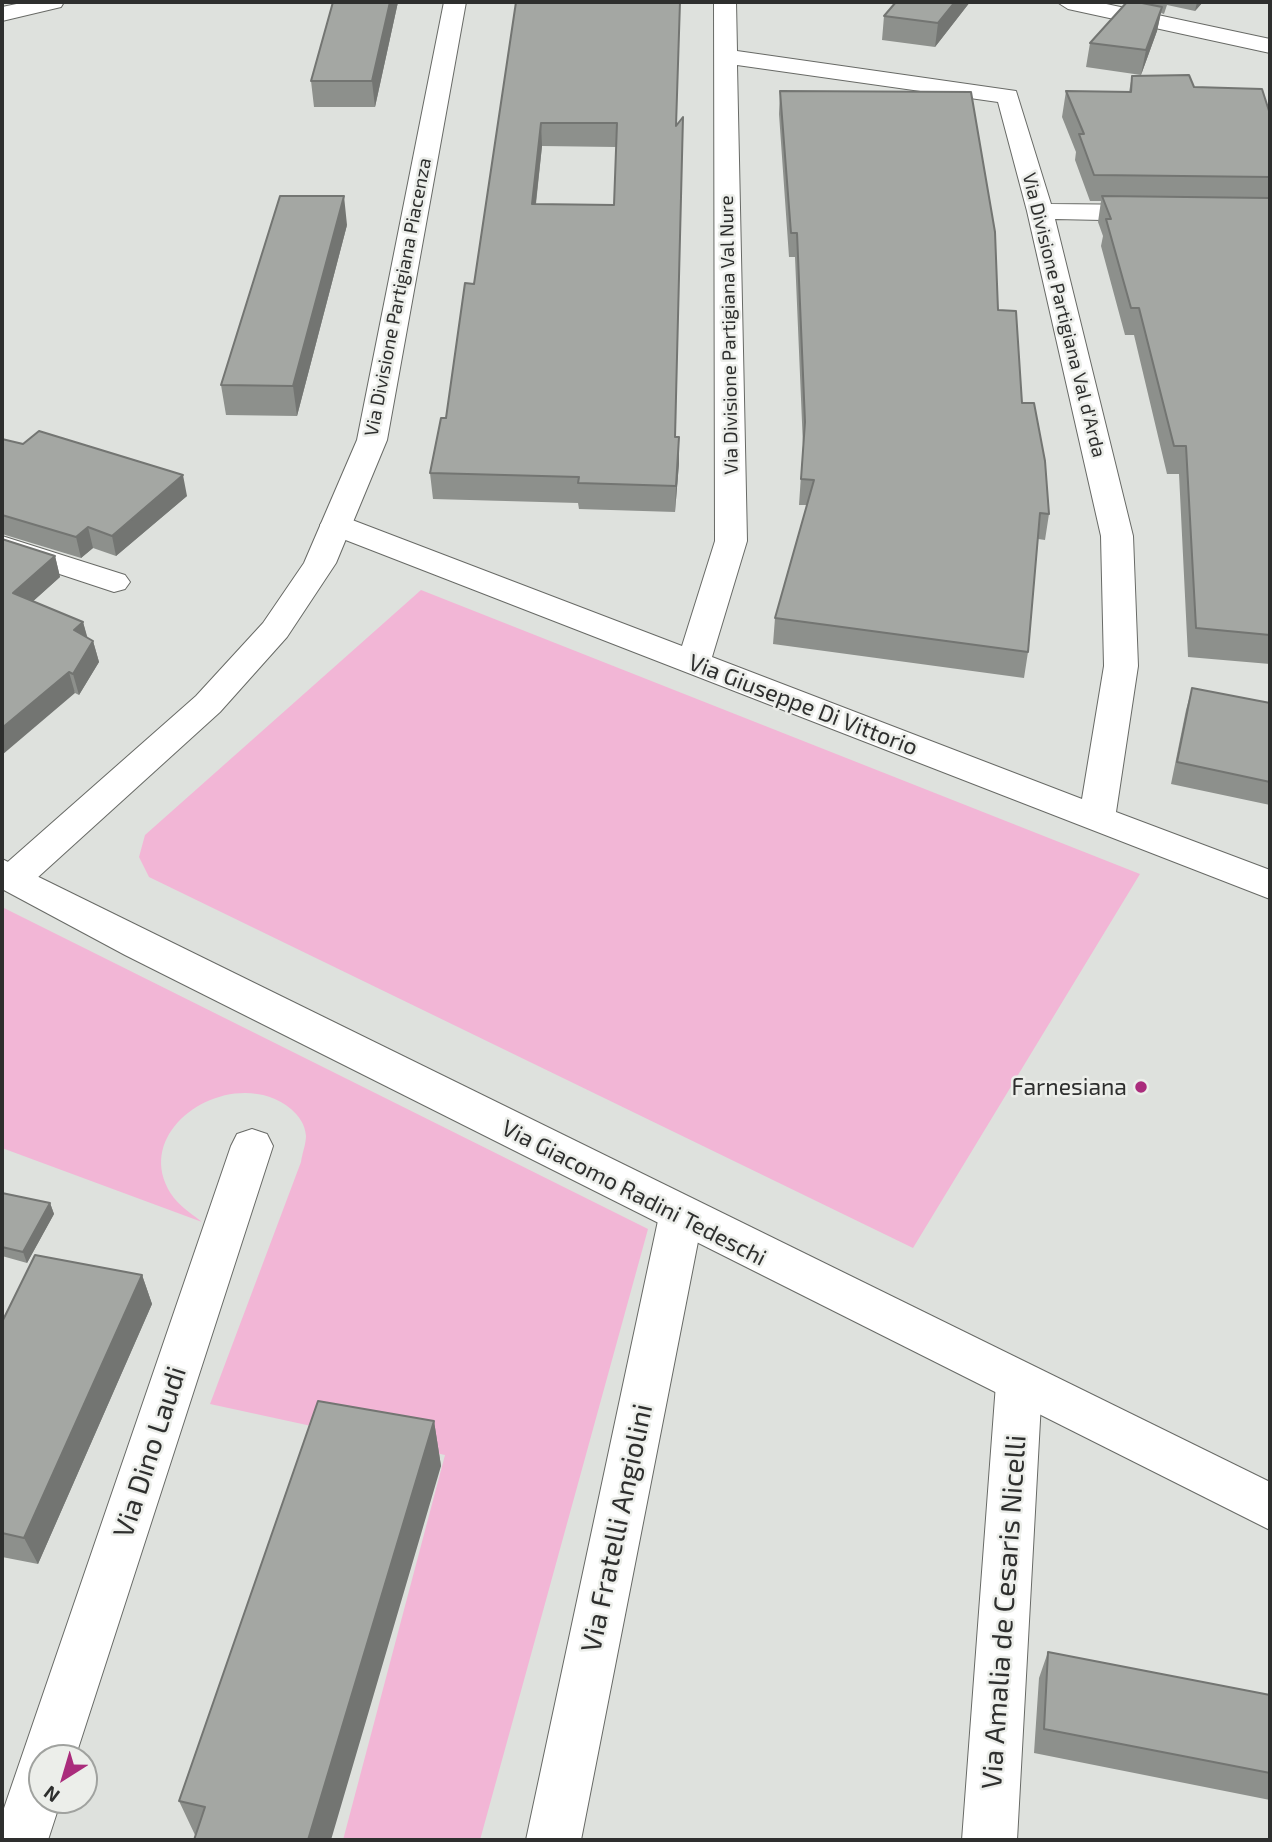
<!DOCTYPE html>
<style>
body{margin:0}
#map{position:relative;width:1272px;height:1842px;overflow:hidden;background:#dee1dd;font-family:"Exo 2",sans-serif}
canvas{display:block}
.frame{position:absolute;inset:0;border:4px solid #2e2f2e;pointer-events:none}
.north{position:absolute;left:28px;top:1744px;width:70px;height:70px;box-sizing:border-box;background:#eceeea;border:2px solid #a0a29f;border-radius:50%;rotate:217deg;font-size:19px;font-weight:700;line-height:28px;text-align:center;color:#2e2f2e}
.north::after{content:'';display:block;margin:auto;width:24px;height:32px;background:#aa2c7c;clip-path:polygon(50% 0,100% 100%,50% 72%,0 100%)}
</style>
<div id="map">
<canvas width="1272" height="1842"></canvas>
<div class="frame"></div>
<div class="north">N</div>
</div>
<script>
const g = document.querySelector('canvas').getContext('2d');
g.lineJoin = 'round';
function fill(path, color) { g.fillStyle = color; g.fill(path, 'evenodd'); }
function trace(path, color, width, dash) { g.strokeStyle = color; g.lineWidth = width; g.lineCap = dash ? 'butt' : 'round'; g.setLineDash(dash || []); g.stroke(path); }
function drawText(font, color, halo, rows, align = 'center') {
  g.font = font + ' "Exo 2",sans-serif'; g.lineWidth = 5; g.setLineDash([]); g.textBaseline = 'middle'; g.strokeStyle = halo; g.fillStyle = color; for (const [text, x, y, turn = 0] of rows) {
    g.save(); g.translate(x, y); g.rotate((+turn || 0) * Math.PI / 180); g.textAlign = isNaN(turn) ? turn : align; if (halo) g.strokeText(text, 0, 0); g.fillText(text, 0, 0); g.restore();
  }
}
const green = new Path2D(`
 M421,590L1140,874L913,1248L149,877L139,857L145,835Z
 M2,907L648,1229L480,1840H343L445,1455L210,1404L301,1162C302,1154 306,1144 306,1136C305,1124 299,1116 291,1109C233,1061 124,1130 174,1198C181,1207 193,1215 202,1222L2,1148Z`);
const minor = new Path2D(`
 M26,2H64L61,7L2,21V7Z
 M714,2H736L737,51L1016,91L1051,204L1150,205L1159,208L1163,213L1159,218L1150,221L1055,219L1133,536L1138,666L1116,812L1270,870V899L325,532L320,525L325,518L336,516L347,518L682,646L715,541ZM737,65L998,102L1027,211L1101,536L1104,666L1082,799L712,657L747,541Z
 M1057,2H1097L1270,39V53L1068,9Z
 M2,536L125,575L130,582L125,589L114,592L2,555Z
 M252,1129L267,1134L273,1146L75,1758H42V1800H61L48,1840H2V1814L231,1146L237,1134Z
 M681,1198L697,1203L703,1216L581,1840H526L659,1216L665,1203Z
 M1019,1363L1036,1369L1042,1384L1017,1840H962L996,1384L1002,1369Z`);
const tertiary = new Path2D(`
 M444,2H466L387,440L336,563L287,637L220,712L26,888L13,892L2,888V867L196,696L263,623L304,563L357,440Z`);
const secondary = new Path2D(`
 M2,859L1270,1482V1530L125,955L2,889Z`);
const wall = new Path2D(`
 M398,2L375,107H314L311,81Z
 M516,2L677,125L676,437L679,463L675,512L579,509L578,503L433,499L430,473L446,418L474,284ZM542,146L616,147L614,205L536,204Z
 M896,2H970L935,47L882,40L884,16Z
 M1139,2H1203L1195,11L1167,5L1164,14L1161,13L1157,31L1141,75L1086,67L1090,43Z
 M1132,76L1194,87L1270,114V664L1188,657L1179,474H1167L1134,335H1125L1101,246L1103,236L1098,222L1101,201H1090L1075,160L1076,152L1062,117L1066,91L1129,92Z
 M780,91L998,310L1022,403L1049,514L1045,540L1038,539L1028,652L1024,678L773,644L775,618L807,505H799L803,446L795,257H789L779,114Z
 M347,225L297,416L226,415L221,385Z
 M2,439L187,496L116,556L93,548L81,558L2,534Z
 M2,539L55,556L60,577L33,601L83,622L87,638L93,641L99,662L79,695L75,693Z
 M1192,688L1270,703V805L1171,784L1186,710Z
 M2,1193L50,1203L54,1214L27,1263L2,1256Z
 M142,1275L152,1304L38,1564L2,1557V1322Z
 M434,1421L441,1466L195,1835L179,1801Z
 M1048,1652L1270,1695V1800L1034,1753L1039,1678Z`);
const shadedWall = new Path2D(`
 M390,2H398L375,107L372,81Z
 M955,2H970L935,47L938,23Z
 M1197,2H1203L1195,11Z
 M1162,7L1157,31L1141,75L1146,50Z
 M541,123L542,146L533,228L532,204Z
 M344,196L347,225L297,416L293,386Z
 M679,437V463L675,512L676,486Z
 M183,475L187,496L116,556L112,536Z
 M88,527L93,548L81,558L76,537Z
 M55,556L60,577L19,614L13,593Z
 M83,622L89,643L74,630Z
 M93,641L99,662L79,695L73,674Z
 M69,672L75,693L2,755V728Z
 M50,1203L54,1214L27,1263L23,1252Z
 M142,1275L152,1304L38,1564L24,1538Z
 M434,1421L441,1466L331,1840H308Z`);
const building = new Path2D(`
 M333,2H390L372,81H311Z
 M516,2H680L676,126L683,117L675,437H679L676,486L578,483L579,477L430,473L441,418H446L465,283L474,284ZM541,123H617L614,205L532,204Z
 M896,2H955L938,23L884,16Z
 M1127,2H1137L1162,7L1146,50L1090,43Z
 M1189,75L1194,87L1262,89L1270,114V177L1094,175L1079,134H1084L1066,91L1131,92L1132,76Z
 M780,91L971,92L995,232L998,310L1016,311L1022,403H1034L1045,461L1049,514L1040,513L1028,652L775,618L814,480L801,479L805,422L797,233H791Z
 M280,196H344L293,386L221,385Z
 M1102,196L1270,198V635L1196,628L1186,446H1174L1139,308H1131L1106,219H1111Z
 M39,431L183,475L112,536L88,527L76,537L2,515V439L23,444Z
 M2,539L55,556L13,593L83,622L74,630L93,641L73,674L69,672L2,728Z
 M1192,688L1270,703V782L1177,762Z
 M2,1193L50,1203L23,1252L2,1247Z
 M35,1255L142,1275L24,1538L2,1533V1322Z
 M318,1401L434,1421L308,1840H194L205,1807L179,1801Z
 M1048,1652L1270,1695V1773L1044,1729Z`);
const markers = [
 [1141,1087,7,"#aa2c7c"]
];
const farStreetnames = [
 ["Via Divisione Partigiana Piacenza",398,297,-79],
 ["Via Divisione Partigiana Val d'Arda",1064,315,76],
 ["Via Divisione Partigiana Val Nure",729,335,-91]
];
const streetNames = [
 ["Via Giuseppe Di Vittorio",803,705,21],
 ["Via Giacomo Radini Tedeschi",634,1193,27]
];
const poiNames = [
 ["Farnesiana",1127,1087]
];
const nearStreetnames = [
 ["Via Dino Laudi",150,1452,-72],
 ["Via Fratelli Angiolini",617,1528,-78],
 ["Via Amalia de Cesaris Nicelli",1004,1612,-86]
];
fill(green, '#f2b6d6');
trace(minor, '#686a66', 2);
trace(tertiary, '#686a66', 2);
trace(secondary, '#686a66', 2);
fill(minor, '#fff');
fill(tertiary, '#fff');
fill(secondary, '#fff');
fill(wall, '#8d908c');
fill(shadedWall, '#737572');
fill(building, '#a4a7a3');
trace(building, '#737572', 2);
for (const [x, y, r, color] of markers) { const dot = new Path2D(); dot.arc(x, y, r, 0, 2 * Math.PI); g.fillStyle = color; g.fill(dot); trace(dot, '#eceeea', 2.5); }
drawText('19px', '#2e2f2e', '#eceeea', farStreetnames);
drawText('23px', '#2e2f2e', '#eceeea', streetNames);
drawText('23px', '#2e2f2e', '#eceeea', poiNames, 'right');
drawText('28px', '#2e2f2e', '#eceeea', nearStreetnames);
</script>
